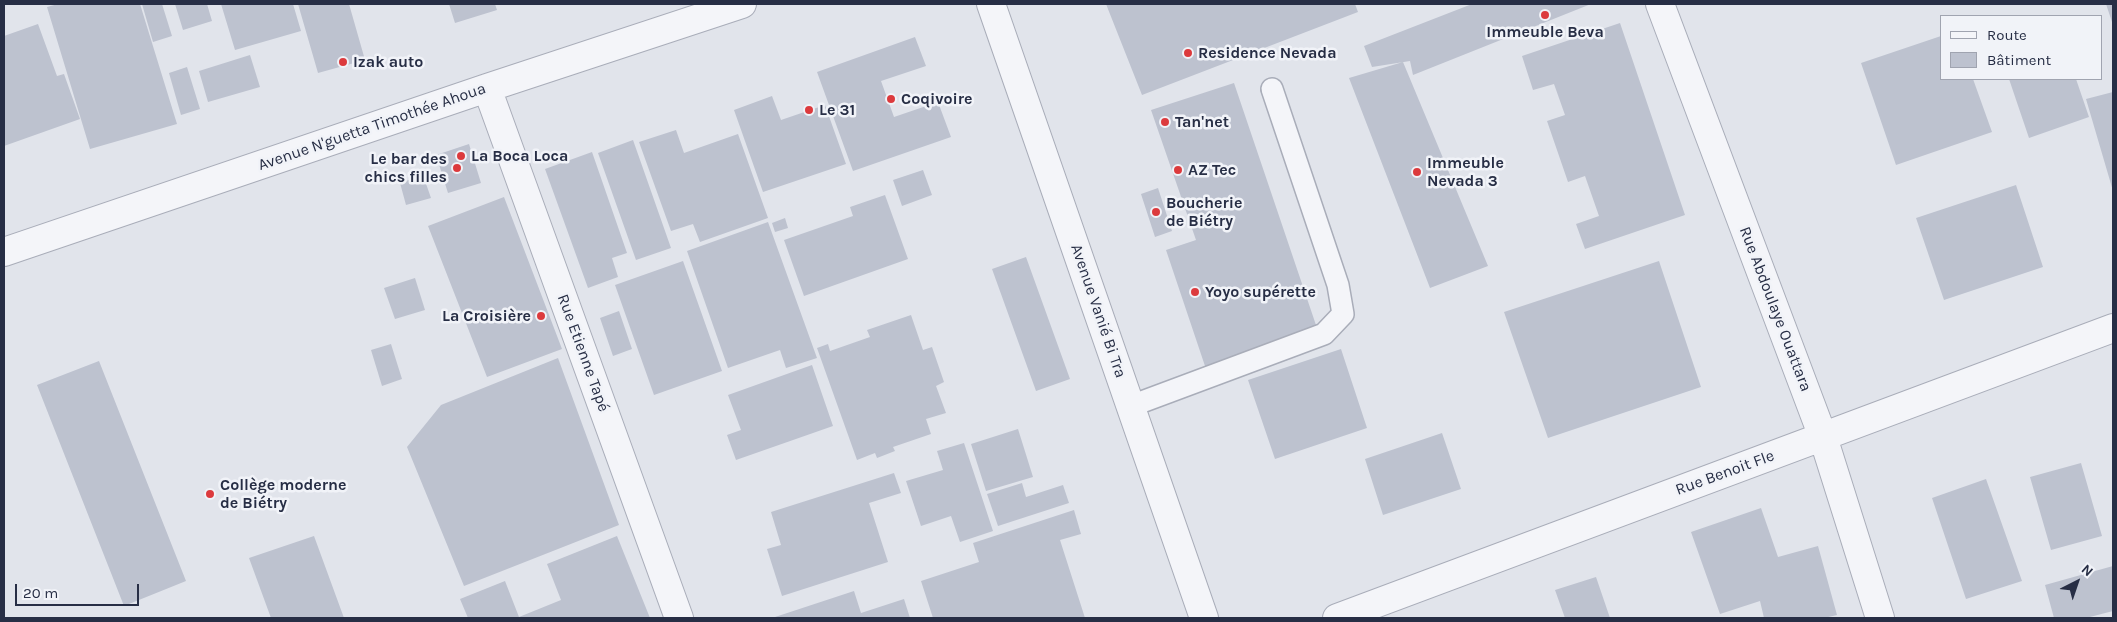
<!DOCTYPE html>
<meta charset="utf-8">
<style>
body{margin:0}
#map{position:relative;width:2117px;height:622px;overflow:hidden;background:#e1e4eb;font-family:Karla,sans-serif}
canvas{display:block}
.frame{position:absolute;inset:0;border:5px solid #272e45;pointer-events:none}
.legend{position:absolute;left:1940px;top:15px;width:162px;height:65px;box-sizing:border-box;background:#f1f3f8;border:1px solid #a0a4b0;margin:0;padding:6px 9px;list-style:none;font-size:15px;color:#272e45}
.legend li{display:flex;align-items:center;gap:10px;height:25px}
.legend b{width:25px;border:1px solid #a0a4b0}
.north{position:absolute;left:2052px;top:557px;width:50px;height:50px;-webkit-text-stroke:4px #f1f3f8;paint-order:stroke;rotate:41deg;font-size:14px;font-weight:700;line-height:20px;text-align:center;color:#272e45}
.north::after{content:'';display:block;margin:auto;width:18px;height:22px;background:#272e45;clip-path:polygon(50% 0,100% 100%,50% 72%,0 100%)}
.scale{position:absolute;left:15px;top:584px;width:124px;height:22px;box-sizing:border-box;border:2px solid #272e45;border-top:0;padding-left:6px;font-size:15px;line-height:18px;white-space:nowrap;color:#272e45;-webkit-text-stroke:4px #f1f3f8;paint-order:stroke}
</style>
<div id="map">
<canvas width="2117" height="622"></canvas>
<div class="frame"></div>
<ul class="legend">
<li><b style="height:6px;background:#f4f5f9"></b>Route</li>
<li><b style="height:14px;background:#bdc2cf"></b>Bâtiment</li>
</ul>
<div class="north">N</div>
<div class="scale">20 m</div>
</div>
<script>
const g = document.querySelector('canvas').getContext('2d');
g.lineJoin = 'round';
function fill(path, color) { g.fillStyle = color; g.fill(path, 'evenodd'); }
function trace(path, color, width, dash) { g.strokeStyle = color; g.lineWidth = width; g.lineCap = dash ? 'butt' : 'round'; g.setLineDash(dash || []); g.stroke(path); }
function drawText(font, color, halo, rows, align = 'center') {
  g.font = font + ' Karla,sans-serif'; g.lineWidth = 5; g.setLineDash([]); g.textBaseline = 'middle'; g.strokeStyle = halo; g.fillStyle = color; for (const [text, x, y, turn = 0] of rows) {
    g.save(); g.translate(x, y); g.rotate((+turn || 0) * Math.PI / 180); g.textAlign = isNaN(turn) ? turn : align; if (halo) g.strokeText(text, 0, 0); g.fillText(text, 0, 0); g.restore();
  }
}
const building = new Path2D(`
 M58,4H140L177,124L90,149L47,7Z
 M142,4H162L172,36L153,42Z
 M175,4H207L212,21L183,30Z
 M221,4H293L301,31L235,50Z
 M298,4H349L365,60L318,73Z
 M449,4H495L497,10L455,23Z
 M1106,4H1355L1358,12L1142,95Z
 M1472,4H1591L1413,75L1410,61L1372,67L1364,46Z
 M2106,4H2113V25Z
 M1620,23L1685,215L1585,249L1576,224L1599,216L1585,176L1568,182L1547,121L1565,115L1554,84L1533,90L1522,56Z
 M38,24L57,76L64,74L80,119L4,146V36Z
 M1941,36V79H1973L1992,132L1896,165L1861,63Z
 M915,37L926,66L881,81L894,117L938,102L951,137L853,171L817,72Z
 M250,55L260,87L208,102L199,71Z
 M1403,62L1488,266L1430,288L1349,78Z
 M187,67L200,109L181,115L169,73Z
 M2009,79H2076L2089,117L2029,138Z
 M1234,83L1318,331L1206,369L1166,250L1196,240L1151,110Z
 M2113,92V191L2086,99Z
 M772,96L781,120L825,105L846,164L763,192L734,110Z
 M676,130L684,153L738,134L768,218L700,242L693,224L671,231L639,142Z
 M633,140L671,248L636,260L598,153Z
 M469,144L481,183L448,193L436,155Z
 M592,152L627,253L612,258L618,277L588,288L545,169Z
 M923,170L932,195L902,206L893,180Z
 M423,175L431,198L406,205L400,183Z
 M2016,185L2043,267L1944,300L1916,218Z
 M1158,188L1172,231L1155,237L1141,194Z
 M885,195L908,259L804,296L784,240L853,216L850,207Z
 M504,197L562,349L487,377L428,226Z
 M785,218L788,228L775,232L772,223Z
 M768,222L817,358L786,368L780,350L728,368L687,251Z
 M1026,257L1070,379L1036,391L992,269Z
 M683,261L722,371L654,395L615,285Z
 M1659,261L1701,387L1548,438L1504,312Z
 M415,278L425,310L395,319L384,288Z
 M619,311L632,349L613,356L600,318Z
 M911,315L923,350L932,347L944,382L936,386L946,413L926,419L931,434L893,447L895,451L877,458L875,453L857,460L817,348L828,344L830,351L870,337L867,330Z
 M391,344L402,379L382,386L371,350Z
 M1341,349L1367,428L1275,459L1248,380Z
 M558,358L619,525L464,586L407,447L441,405Z
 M99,361L186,581L124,606L37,385Z
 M812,365L833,426L736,460L727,435L741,430L728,395Z
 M1018,429L1033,477L986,491L971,444Z
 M1442,433L1461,489L1383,515L1365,459Z
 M964,443L993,531L960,542L951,516L921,526L906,481L943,470L937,451Z
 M2081,463L2102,536L2051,550L2030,477Z
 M894,473L901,493L869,503L888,562L782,596L767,549L781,545L771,512Z
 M1986,479L2022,581L1966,599L1932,498Z
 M1022,483L1026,497L1063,485L1069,503L998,526L987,494Z
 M1761,508L1778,557L1818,546L1837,615L1824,618H1764L1760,601L1720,614L1691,532Z
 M1074,510L1081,534L1060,540L1085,618H933L921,581L979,562L973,543Z
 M314,536L344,618H271L249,558Z
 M617,536L650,618H468L460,599L505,581L519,617L561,600L547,564Z
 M2113,566V611L2086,618H2054L2045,585Z
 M1596,577L1610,618H1565L1555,590Z
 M854,591L861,613L904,599L910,618H772Z`);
const service = new Path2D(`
 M1131,406L1324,334L1343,314L1338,285L1272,89`);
const minor = new Path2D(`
 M1660,4L1823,437L1880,618
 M487,88L679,618
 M4,252L487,88L742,4
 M1337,618L2113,328`);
const tertiary = new Path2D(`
 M991,4L1204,618`);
const markers = [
 [1545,15,5,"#dc3a3d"],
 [1188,53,5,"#dc3a3d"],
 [343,62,5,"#dc3a3d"],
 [891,99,5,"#dc3a3d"],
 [809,110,5,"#dc3a3d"],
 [1165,122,5,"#dc3a3d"],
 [461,156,5,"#dc3a3d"],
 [457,168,5,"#dc3a3d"],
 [1178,170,5,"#dc3a3d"],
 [1417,172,5,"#dc3a3d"],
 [1156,212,5,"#dc3a3d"],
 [1195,292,5,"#dc3a3d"],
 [541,316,5,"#dc3a3d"],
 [210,494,5,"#dc3a3d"]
];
const poiNames = [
 ["Immeuble Beva",1545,32,"center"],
 ["Residence Nevada",1198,53],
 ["Izak auto",353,62],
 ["Coqivoire",901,99],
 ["Le 31",819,110],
 ["Tan'net",1175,122],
 ["La Boca Loca",471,156],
 ["Le bar des",447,159,"right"],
 ["chics filles",447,177,"right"],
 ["Immeuble",1427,163],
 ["Nevada 3",1427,181],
 ["AZ Tec",1188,170],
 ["Boucherie",1166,203],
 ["de Biétry",1166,221],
 ["Yoyo supérette",1205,292],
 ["La Croisière",531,316,"right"],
 ["Collège moderne",220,485],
 ["de Biétry",220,503]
];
const streetNames = [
 ["Avenue N'guetta Timothée Ahoua",372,127,-19],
 ["Rue Abdoulaye Ouattara",1775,309,69],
 ["Avenue Vanié Bi Tra",1098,311,71],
 ["Rue Etienne Tapé",583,353,70],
 ["Rue Benoit Fle",1725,473,-20]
];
fill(building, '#bdc2cf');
trace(service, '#a9adb9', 24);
trace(minor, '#a9adb9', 30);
trace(tertiary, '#a9adb9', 30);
trace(service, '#f4f5f9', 21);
trace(minor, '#f4f5f9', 28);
trace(tertiary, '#f4f5f9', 28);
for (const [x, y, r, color] of markers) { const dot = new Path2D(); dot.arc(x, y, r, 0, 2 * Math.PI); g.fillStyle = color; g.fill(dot); trace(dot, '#f1f3f8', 2); }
drawText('bold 16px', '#272e45', '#f1f3f8', poiNames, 'left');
drawText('16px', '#272e45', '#f1f3f8', streetNames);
</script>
